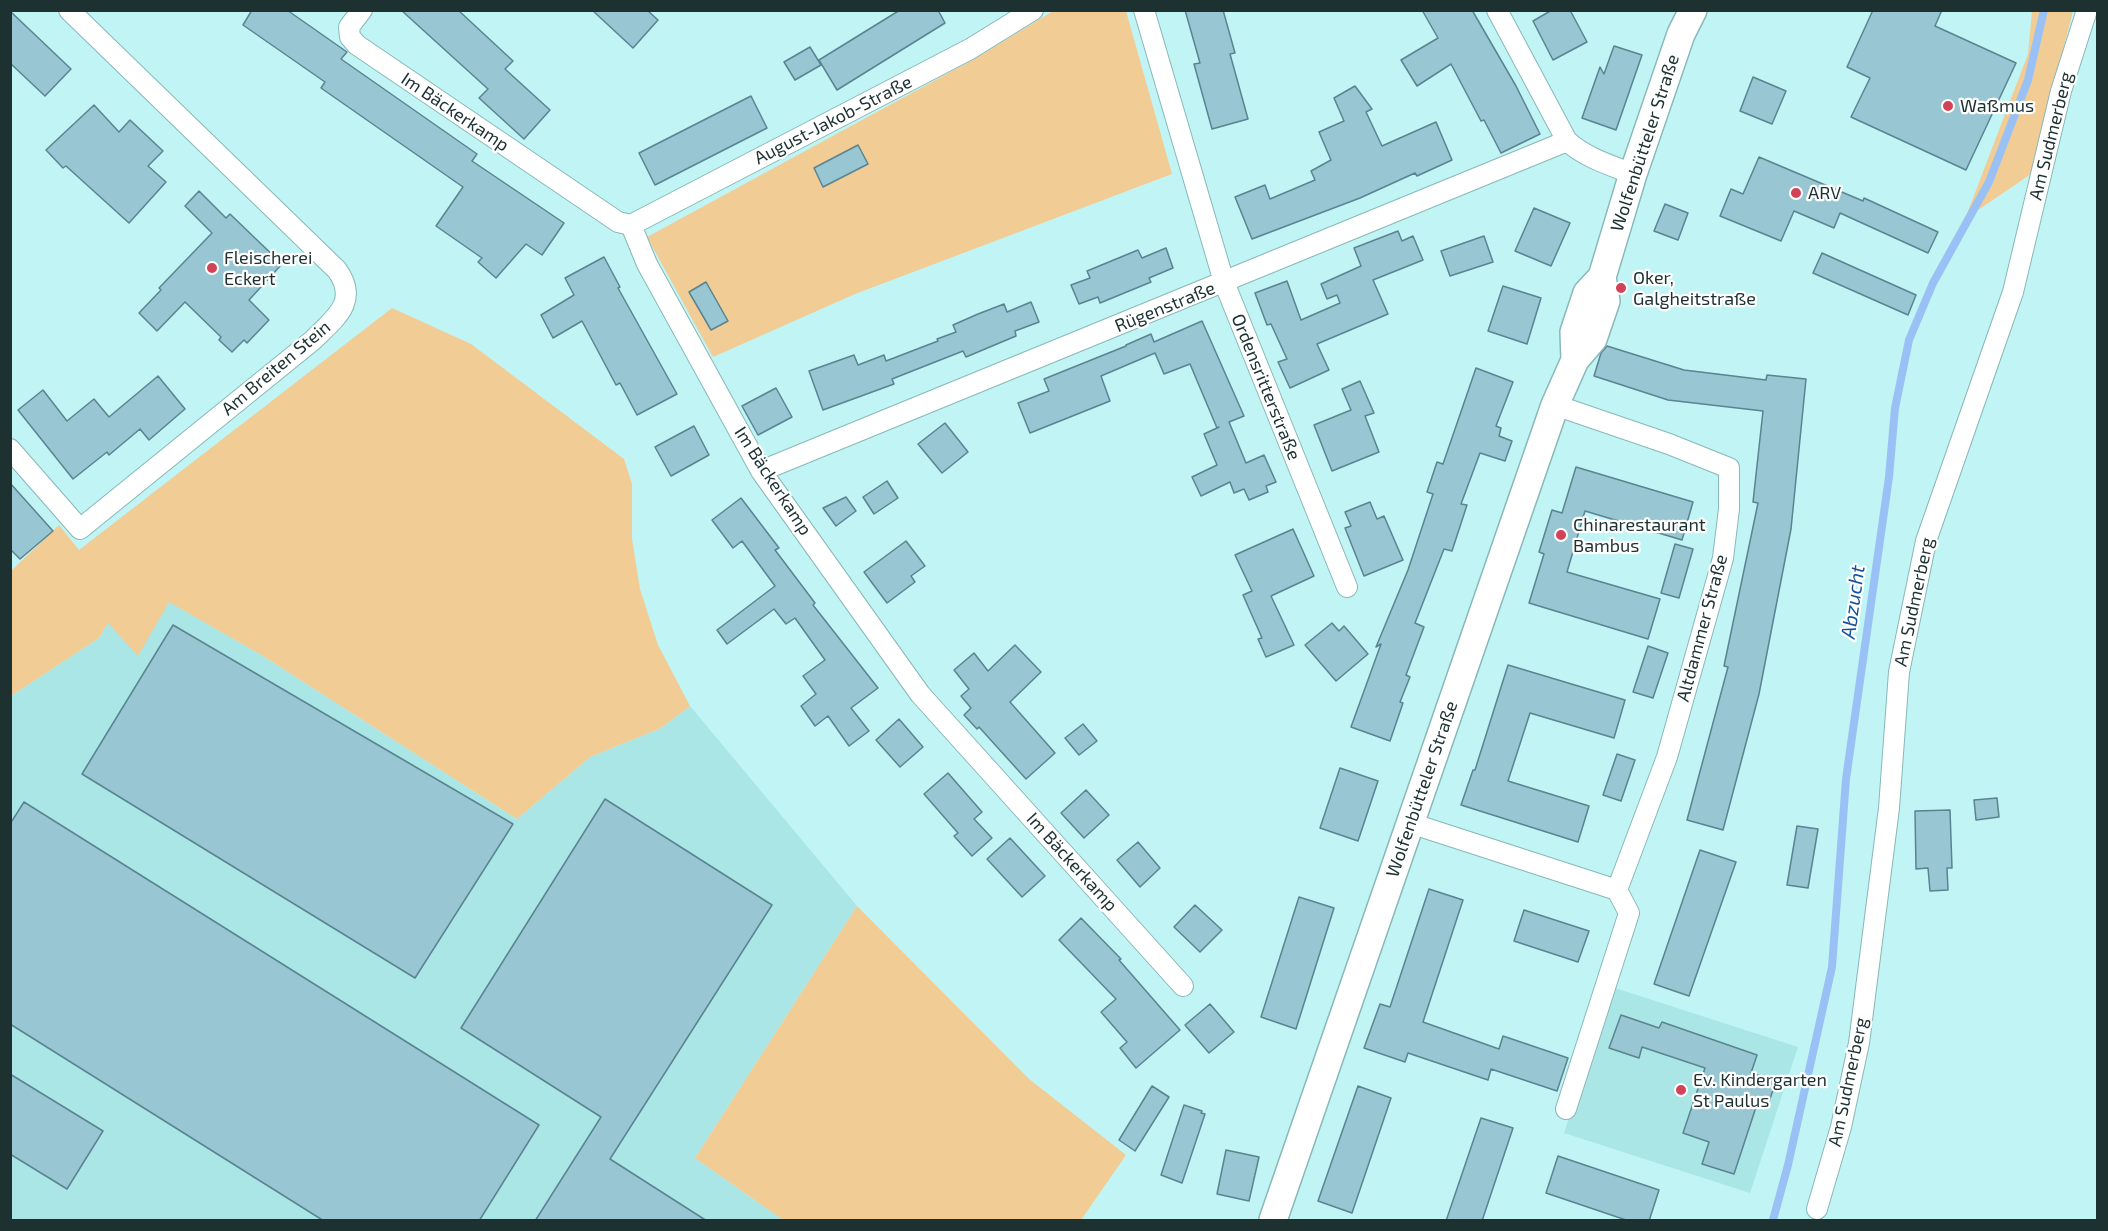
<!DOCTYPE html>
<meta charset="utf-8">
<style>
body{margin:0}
#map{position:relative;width:2108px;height:1231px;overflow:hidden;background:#c1f4f4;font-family:"Exo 2",sans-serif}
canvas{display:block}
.frame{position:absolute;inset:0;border:12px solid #1e3131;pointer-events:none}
</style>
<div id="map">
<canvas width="2108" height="1231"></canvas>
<div class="frame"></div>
</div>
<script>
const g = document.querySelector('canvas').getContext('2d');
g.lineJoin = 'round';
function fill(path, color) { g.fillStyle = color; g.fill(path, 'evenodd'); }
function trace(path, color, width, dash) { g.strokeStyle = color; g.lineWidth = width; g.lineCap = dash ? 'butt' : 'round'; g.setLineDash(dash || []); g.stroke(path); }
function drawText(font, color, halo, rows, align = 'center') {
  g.font = font + ' "Exo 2",sans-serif'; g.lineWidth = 4.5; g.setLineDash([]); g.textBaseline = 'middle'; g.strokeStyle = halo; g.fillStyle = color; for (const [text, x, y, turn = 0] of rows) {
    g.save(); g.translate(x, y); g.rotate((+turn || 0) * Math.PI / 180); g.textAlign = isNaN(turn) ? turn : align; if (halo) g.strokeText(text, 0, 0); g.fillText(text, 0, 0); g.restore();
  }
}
const built = new Path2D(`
 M168,601L263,656L517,819L590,757L661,728L690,706L857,906L695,1158L783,1220H11V696L99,638L108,623Z
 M1612,987L1798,1047L1750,1193L1564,1133Z`);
const green = new Path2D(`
 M1053,11H1126L1172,174L855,294L713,357L647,237L976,58Z
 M2032,11H2073L2031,174L1965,219L2028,54Z
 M392,308L471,344L624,459L632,484V539L640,589L658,645L690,706L661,728L590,757L517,819L263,656L169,602L138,656L108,623L99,638L11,696V571L59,525L79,550Z
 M857,906L1029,1079L1126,1155L1081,1220H783L695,1158Z`);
const stream = new Path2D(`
 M1773,1220L1788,1165L1832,967L1846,779L1889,477L1895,408L1909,340L1933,283L1989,182L2028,80L2044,10`);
const building = new Path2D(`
 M252,10H287L347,52L341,59L477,154L472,161L564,223L542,255L526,244L496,278L478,262L482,258L436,226L463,187L321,88L325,82L243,25Z
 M401,10H458L513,61L505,69L550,110L524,139L479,98L488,89Z
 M592,10H647L658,20L633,48Z
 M900,10H938L945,23L837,90L819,60Z
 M1185,10H1223L1235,53L1230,54L1248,119L1212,129L1194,64L1200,63Z
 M1422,10H1472L1516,86L1540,134L1501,153L1484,120L1481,121L1451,64L1417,86L1401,60L1438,38Z
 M1552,10H1570L1587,42L1553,60L1533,21Z
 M1873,10H1942L1935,26L2016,63L1966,170L1851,117L1870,78L1847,67Z
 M10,11L71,69L45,96L10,63Z
 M1614,46L1642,55L1616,130L1582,118L1600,67L1604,74Z
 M810,47L821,65L795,80L784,62Z
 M1753,77L1786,91L1772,124L1740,111Z
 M1355,86L1372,109L1366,112L1382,146L1436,122L1452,160L1417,176L1415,173L1360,198L1252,239L1235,197L1265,185L1270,199L1315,180L1311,171L1331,160L1319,132L1344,121L1334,98Z
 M751,96L767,128L655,185L639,153Z
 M94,105L119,132L130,120L163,151L148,166L166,182L129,223L66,166L63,168L46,150Z
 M858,145L868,164L823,187L814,168Z
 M1759,157L1863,201L1864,198L1938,232L1928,253L1840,213L1834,228L1794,211L1781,241L1720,216L1731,189L1743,194Z
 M199,191L226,218L230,214L282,264L249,300L269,320L247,343L244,340L232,352L219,340L221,337L185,302L157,331L139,313L161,290L159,288L212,233L185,206Z
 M1665,204L1688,213L1678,240L1654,231Z
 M1534,208L1570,223L1551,266L1515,251Z
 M1398,231L1402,241L1413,236L1423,260L1373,280L1388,314L1317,344L1329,370L1290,388L1278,362L1287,359L1271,324L1267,325L1255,293L1287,281L1301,320L1340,303L1337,295L1327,299L1321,284L1361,266L1354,248Z
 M1484,236L1493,262L1450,276L1441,251Z
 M1166,248L1173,268L1149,278L1151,282L1100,303L1098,297L1079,304L1071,285L1090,278L1087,271L1138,250L1142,258Z
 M1822,253L1916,295L1908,315L1813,273Z
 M604,257L620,287L618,288L677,394L637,415L620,383L616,385L582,321L553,338L541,315L574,295L565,278Z
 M706,282L728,321L711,330L689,292Z
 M1503,286L1541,298L1527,344L1488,331Z
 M1031,302L1039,322L1015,331L1016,336L966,357L963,351L892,379L894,384L823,410L809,371L854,355L858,365L884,355L886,361L938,341L937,339L956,332L953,325L978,314L1004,304L1007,312Z
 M1202,321L1244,416L1229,422L1246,463L1264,455L1276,482L1266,486L1268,492L1249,500L1244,489L1234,493L1230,482L1201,496L1192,477L1217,465L1204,434L1219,427L1217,428L1190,364L1164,374L1155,353L1101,376L1110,401L1030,433L1018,403L1049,391L1044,379L1126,346V345L1151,334L1154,342Z
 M1607,346L1684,370L1766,380L1767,375L1806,379L1791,529L1759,694L1723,830L1687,820L1728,667L1724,666L1758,503L1753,502L1763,411L1668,400L1594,376L1601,353Z
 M1476,368L1513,382L1496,426L1501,428L1499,436L1512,441L1505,461L1480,453L1461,504L1467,505L1452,551L1444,549L1415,623L1424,627L1406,675L1410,677L1400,702L1403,703L1390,741L1351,727L1381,644L1376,647L1408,570L1433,494L1427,492L1437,462L1443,464Z
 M158,376L185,409L149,440L140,429L109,455L107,452L73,479L18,410L43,390L67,421L94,399L109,417Z
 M1360,381L1374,413L1365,416L1379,452L1332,471L1314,425L1351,410L1342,389Z
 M776,388L792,417L758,435L742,406Z
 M945,423L968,452L942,473L918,444Z
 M694,426L709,455L671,476L655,447Z
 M1576,467L1693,502L1682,540L1585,511L1567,572L1660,599L1648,639L1529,603L1544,554L1539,552L1552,510L1562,513Z
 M887,481L898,498L874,514L863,497Z
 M10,483L53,531L20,559L10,549Z
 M846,497L856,511L836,526L823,508Z
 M741,498L779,548L775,550L815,603L813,605L878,688L851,708L869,731L849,746L828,716L815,726L801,706L816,694L803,676L825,660L795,618L786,624L774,609L727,644L717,630L775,586L742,541L733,548L712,520Z
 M1370,502L1377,519L1384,516L1403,560L1364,576L1345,528L1351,526L1345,512Z
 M1293,529L1314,576L1271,596L1294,645L1266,657L1258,639L1262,638L1243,595L1252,591L1235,555Z
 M906,541L925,566L911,576L915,582L887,603L864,572Z
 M1675,544L1693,549L1679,598L1661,593Z
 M1332,623L1339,631L1344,626L1368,654L1336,681L1305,645Z
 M173,625L513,824L415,978L82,774Z
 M1015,645L1041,672L1010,702L1055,753L1026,779L979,727L977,729L964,715L971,708L961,696L969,689L954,670L974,653L988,671Z
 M1648,646L1668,653L1653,698L1633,692Z
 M1508,665L1625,700L1614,738L1530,713L1508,781L1589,806L1578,842L1461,805L1473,770H1475Z
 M899,719L923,747L900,767L876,740Z
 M1083,724L1097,741L1079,755L1065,738Z
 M1617,754L1635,760L1621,801L1603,795Z
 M1340,768L1378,781L1358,841L1320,828Z
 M948,773L982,812L974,819L992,838L972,856L954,836L958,833L924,794Z
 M1086,790L1109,815L1084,838L1061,813Z
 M1997,798L1999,817L1976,820L1974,800Z
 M605,799L772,905L610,1159L707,1221H535L601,1117L461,1028Z
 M24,802L539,1125L479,1221H324L10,1024V824Z
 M1950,810L1952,868H1947L1948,890L1930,891L1928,868L1916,869L1915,811Z
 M1797,826L1818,829L1808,888L1787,885Z
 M1010,838L1045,876L1022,897L987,859Z
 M1138,842L1160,868L1140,887L1117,860Z
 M1700,850L1736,862L1689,996L1654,984Z
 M1429,889L1463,900L1423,1022L1499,1049L1503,1036L1568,1058L1557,1091L1491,1069L1488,1080L1408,1053L1405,1062L1364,1048L1380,1004L1390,1007Z
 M1299,897L1334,908L1296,1029L1261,1017Z
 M1195,905L1222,930L1200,952L1174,927Z
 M1524,910L1589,931L1578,962L1514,941Z
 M1081,918L1121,959L1119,960L1180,1030L1136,1068L1120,1048L1127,1042L1101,1012L1116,999L1059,940Z
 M1210,1004L1234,1032L1209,1053L1185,1025Z
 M1621,1015L1659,1028L1662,1022L1757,1055L1751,1073L1776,1081L1769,1102L1759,1098L1734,1174L1702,1164L1709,1142L1683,1133L1705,1068L1642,1047L1639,1058L1609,1048Z
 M10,1074L103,1131L67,1189L10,1154Z
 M1152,1086L1169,1097L1135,1151L1119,1140Z
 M1358,1086L1391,1098L1352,1213L1318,1201Z
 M1184,1105L1202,1111L1201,1113L1205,1114L1182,1183L1161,1175Z
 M1481,1118L1513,1128L1482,1221H1446Z
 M1226,1150L1259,1157L1249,1201L1217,1194Z
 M1558,1156L1659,1190L1649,1221H1629L1546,1193Z`);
const street = new Path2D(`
 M362,10L349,27L350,37L357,45L618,222L631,225
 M1144,10L1224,282L1347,587
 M1497,10L1567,141C1586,158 1610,165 1633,174
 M631,225L647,264L761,471L920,694L1183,986
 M631,225L970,49L1033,10
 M10,449L80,529L312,341C334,319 360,302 337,270L69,10
 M761,471L1567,141
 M1410,823L1617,890L1667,757L1723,558L1729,509V468L1669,444L1555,405
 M1566,1109L1629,913L1617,890
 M1817,1209L1841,1127L1859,1043L1889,808L1899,672L1926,541L2013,292L2061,91L2087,10`);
const secondary = new Path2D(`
 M1575,360L1574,332L1587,293L1602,277L1633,174L1681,34L1693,10
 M1273,1220L1555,405L1575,360L1593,339L1606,301L1602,277`);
const markers = [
 [1948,106,6,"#d34358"],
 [1796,193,6,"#d34358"],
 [212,268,6,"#d34358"],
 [1621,288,6,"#d34358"],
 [1561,535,6,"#d34358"],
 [1681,1090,6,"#d34358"]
];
const poiNames = [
 ["Waßmus",1960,106],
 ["ARV",1808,193],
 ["Fleischerei",224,258],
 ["Eckert",224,279],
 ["Oker,",1633,278],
 ["Galgheitstraße",1633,299],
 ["Chinarestaurant",1573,525],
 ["Bambus",1573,546],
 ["Ev. Kindergarten",1693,1080],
 ["St Paulus",1693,1101]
];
const streetNames = [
 ["Im Bäckerkamp",455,112,34],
 ["August-Jakob-Straße",833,120,-27],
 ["Am Sudmerberg",2051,136,-76],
 ["Wolfenbütteler Straße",1645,143,-72],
 ["Rügenstraße",1165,307,-22],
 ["Am Breiten Stein",276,368,-40],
 ["Ordensritterstraße",1266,387,68],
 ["Im Bäckerkamp",773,481,57],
 ["Am Sudmerberg",1914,602,-78],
 ["Altdammer Straße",1702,628,-75],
 ["Wolfenbütteler Straße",1422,789,-71],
 ["Im Bäckerkamp",1072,862,48],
 ["Am Sudmerberg",1848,1082,-78]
];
const waterNames = [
 ["Abzucht",1853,602,-82]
];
fill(built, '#abe6e6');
fill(green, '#f2cc95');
trace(stream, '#9ac1f5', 8);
fill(building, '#98c6d2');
trace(building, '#598490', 1.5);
trace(street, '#88b8b8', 22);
trace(secondary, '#88b8b8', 30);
trace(street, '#fff', 20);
trace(secondary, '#fff', 27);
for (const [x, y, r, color] of markers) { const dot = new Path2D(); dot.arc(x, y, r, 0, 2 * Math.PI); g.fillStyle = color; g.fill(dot); trace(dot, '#fff', 2); }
drawText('18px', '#1e3131', '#fff', poiNames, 'left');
drawText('18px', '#1e3131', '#fff', streetNames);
drawText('italic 20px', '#15529d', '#fff', waterNames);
</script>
